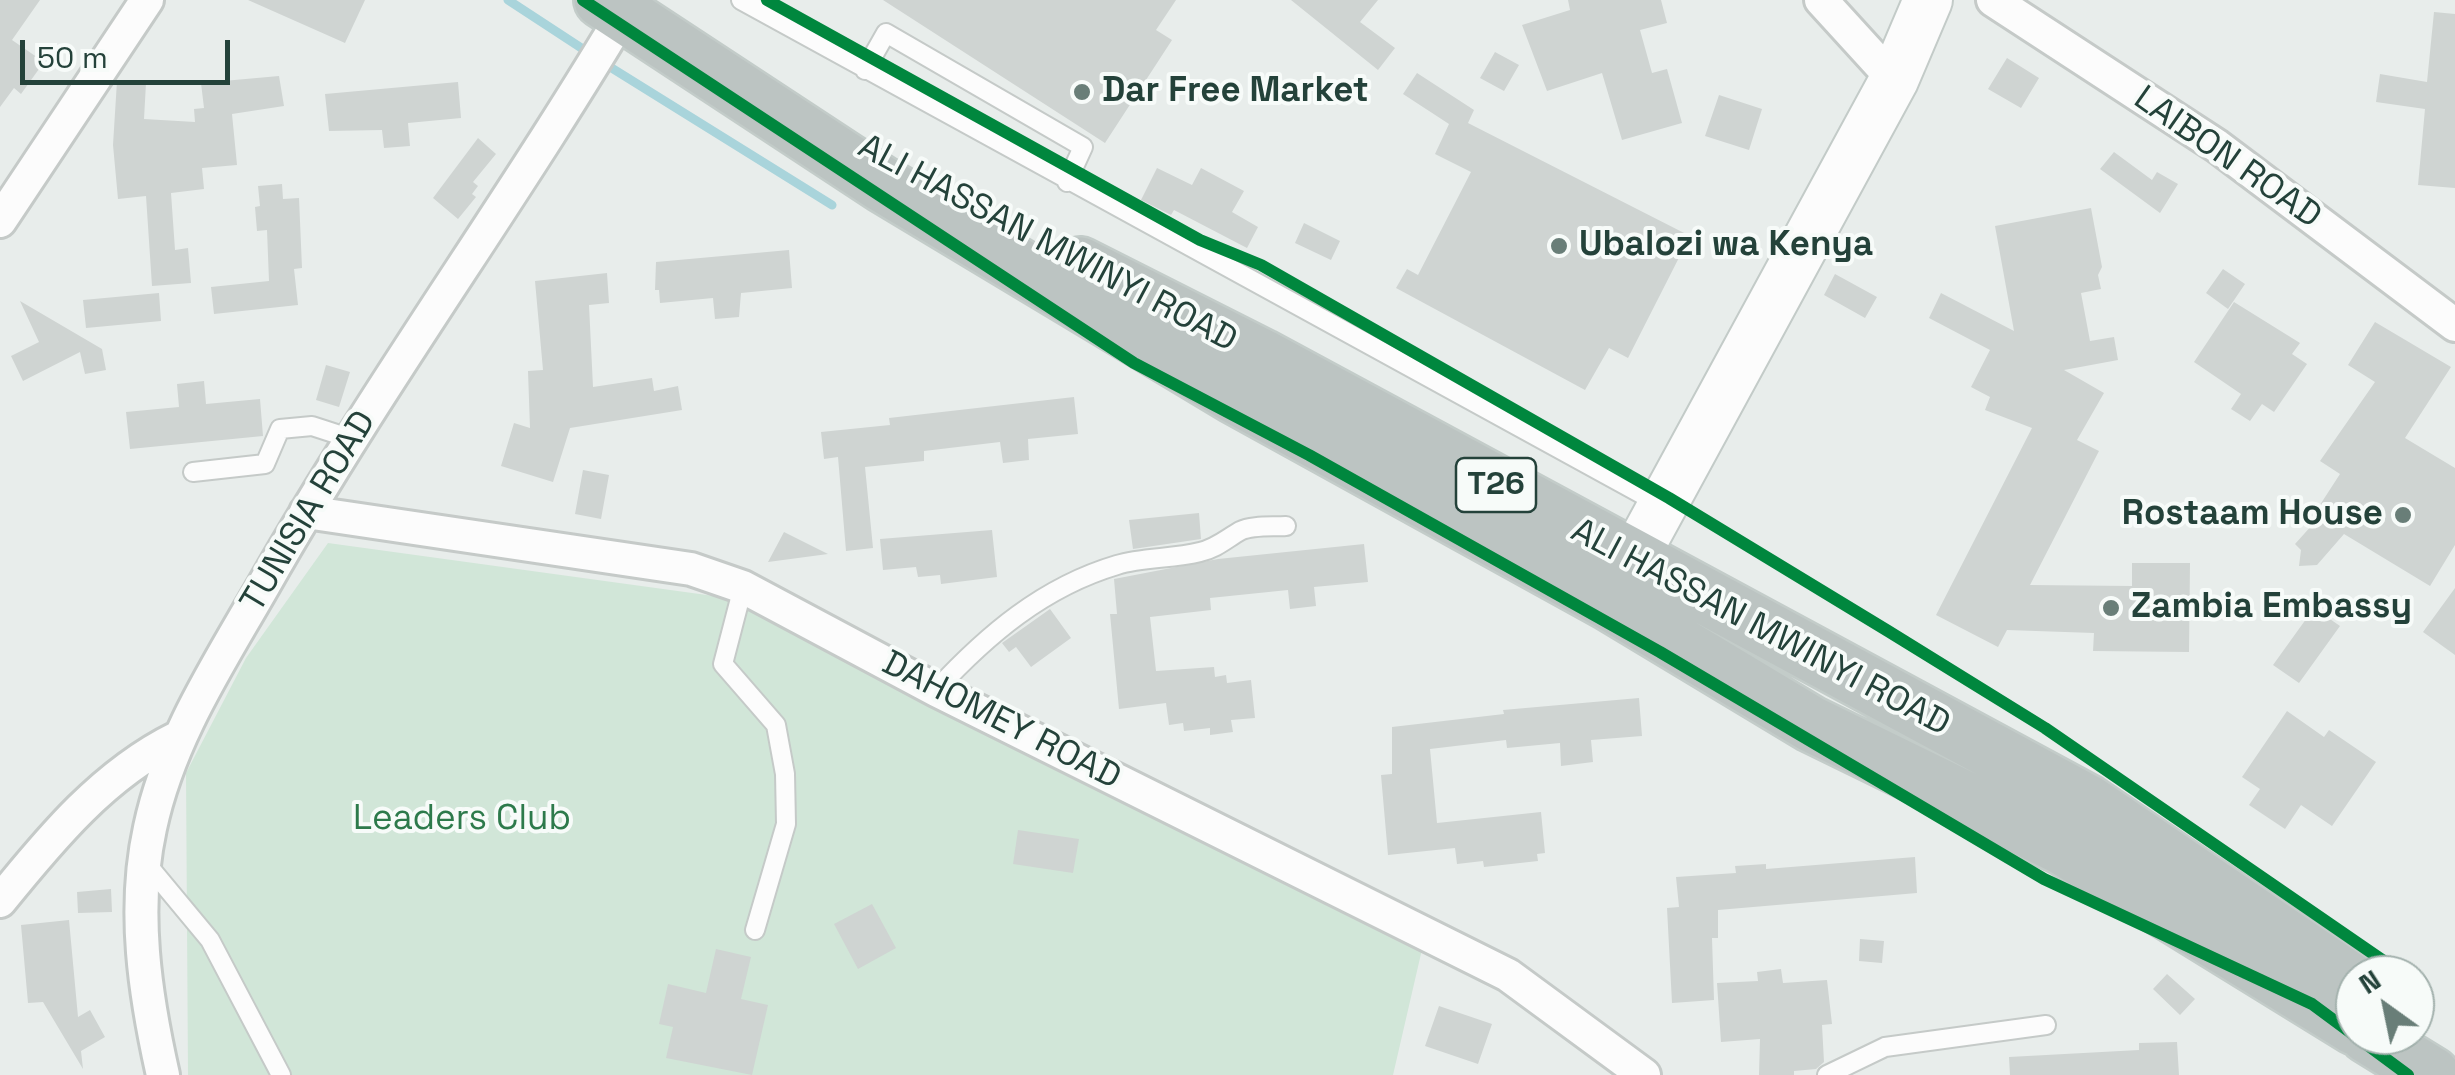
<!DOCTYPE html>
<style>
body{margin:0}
#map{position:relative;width:2455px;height:1075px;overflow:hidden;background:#e8edeb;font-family:"Space Grotesk",sans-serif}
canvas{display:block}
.north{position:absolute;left:2335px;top:955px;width:100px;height:100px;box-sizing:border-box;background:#f7fbf9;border:2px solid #a3b1ad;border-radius:50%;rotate:327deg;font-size:28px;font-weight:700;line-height:40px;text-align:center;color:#24423a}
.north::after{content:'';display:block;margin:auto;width:35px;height:45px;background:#697e78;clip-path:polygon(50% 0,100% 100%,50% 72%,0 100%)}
.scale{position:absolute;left:20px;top:40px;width:210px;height:45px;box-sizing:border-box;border:5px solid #24423a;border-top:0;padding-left:12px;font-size:30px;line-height:35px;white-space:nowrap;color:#24423a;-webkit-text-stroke:8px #f7fbf9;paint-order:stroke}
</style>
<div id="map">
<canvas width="2455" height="1075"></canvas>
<div class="north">N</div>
<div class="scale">50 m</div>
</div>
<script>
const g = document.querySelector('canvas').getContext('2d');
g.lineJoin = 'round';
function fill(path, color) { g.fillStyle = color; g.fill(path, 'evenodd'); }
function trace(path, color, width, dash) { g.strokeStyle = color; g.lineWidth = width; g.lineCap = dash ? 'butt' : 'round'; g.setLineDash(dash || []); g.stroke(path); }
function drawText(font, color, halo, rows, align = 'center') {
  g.font = font + ' "Space Grotesk",sans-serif'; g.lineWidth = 8; g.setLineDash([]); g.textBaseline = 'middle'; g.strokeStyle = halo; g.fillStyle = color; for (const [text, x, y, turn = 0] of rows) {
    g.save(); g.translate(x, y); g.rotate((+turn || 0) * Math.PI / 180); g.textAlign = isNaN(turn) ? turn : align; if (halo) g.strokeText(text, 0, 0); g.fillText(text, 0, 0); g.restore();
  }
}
const green = new Path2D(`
 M328,543L765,603L1064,774L1423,945L1393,1075H188L186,773L246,658Z`);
const stream = new Path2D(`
 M508,0L589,53
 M602,62L832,205`);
const building = new Path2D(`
 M0,0H40L12,40L44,62L21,94L14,88L0,107Z
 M248,0H365L345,43Z
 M883,0H1176L1156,30L1172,40L1105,143Z
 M1291,0H1378L1360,22L1395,48L1378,70Z
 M1568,0H1661L1667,23L1640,30L1652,73L1667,69L1682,123L1622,140L1602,73L1547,91L1522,25L1570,10Z
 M2434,12L2455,14V188L2418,185L2425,109L2376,102L2380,74L2427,82Z
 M1495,52L1519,65L1504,91L1480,78Z
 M2007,58L2039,78L2021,108L1988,89Z
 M1417,73L1474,110L1468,123L1690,236L1628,358L1609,348L1585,390L1396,288L1407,269L1418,275L1471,172L1435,154L1449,124L1403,94Z
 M279,76L284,106L232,114L237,165L202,168L204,189L171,193L175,250L188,248L191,283L152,286L146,196L118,199L113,145L117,81L146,83L144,119L195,122L194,109L204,108L201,83Z
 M458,82L461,118L408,123L410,146L384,148L382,130L329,131L325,94Z
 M1719,95L1762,109L1749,150L1705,136Z
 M478,138L496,154L473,182L478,186L472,194L476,197L458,219L433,198Z
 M2114,152L2152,180L2157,172L2178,184L2160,213L2100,169Z
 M1157,168L1192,185L1201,168L1244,191L1232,212L1258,227L1247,248L1174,210L1171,215L1141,200Z
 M282,184L283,199L299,198L302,268L294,269L298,305L214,314L211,287L269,281L267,230L257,231L255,207L260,206L258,186Z
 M2091,208L2102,267L2098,275L2101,289L2081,293L2090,341L2114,337L2118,360L2064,370L2104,393L2077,440L2099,451L2030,585L2132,586V563H2190L2189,652L2093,651L2094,633L2007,630L1998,647L1936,615L2032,428L1985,410L1990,397L1971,387L1990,350L1929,318L1941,293L2014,331L1995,226Z
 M1304,223L1340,241L1331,260L1295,243Z
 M789,250L792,288L741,293L739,317L715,319L713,298L660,303L659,290H655L656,262Z
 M2223,269L2245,284L2228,309L2206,293Z
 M607,273L609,303L589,305L593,387L652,378L654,391L678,386L682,410L570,428L553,482L501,466L514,423L530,428L528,371L543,370L535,281Z
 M1835,274L1877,297L1865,318L1824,295Z
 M159,293L161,321L86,328L83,300Z
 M20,301L102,349L106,370L85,374L80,352L23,381L11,356L39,342Z
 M2234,302L2300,343L2292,354L2307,364L2274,412L2262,404L2250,421L2231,409L2241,394L2194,362Z
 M2375,322L2451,367L2405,438L2455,468V545L2430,586L2344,534L2317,565L2299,566L2301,550L2295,544L2322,514L2316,511L2340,474L2320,461L2375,382L2348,365Z
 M326,365L350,372L339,407L316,400Z
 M204,381L206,404L260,399L263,436L130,449L126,412L179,407L177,384Z
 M1074,397L1078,434L1028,439L1029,460L1003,463L1000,442L924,451V461L865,467L873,548L846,551L838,457L824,459L821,432L890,425L889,418Z
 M583,470L609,475L601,519L575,514Z
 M1199,513L1201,539L1133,549L1129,520Z
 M992,530L997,577L941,584L940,575L918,577L916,567L883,570L880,539Z
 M784,532L828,554L768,562Z
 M1364,544L1368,582L1314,587L1316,606L1290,609L1288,590L1210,598L1211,610L1150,617L1156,671L1214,667L1215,677L1226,675L1227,683L1251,680L1255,718L1231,720L1233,732L1210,735V728L1184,731L1183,723L1169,725L1166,703L1119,709L1110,614H1117L1114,579L1218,559Z
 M2455,588V655L2423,632Z
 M2314,608L2340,626L2299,683L2273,665Z
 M1050,609L1071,638L1031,667L1016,647L1009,652L1002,643Z
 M1639,698L1642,736L1591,740L1593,762L1561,766L1560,743L1507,748L1506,740L1430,749L1437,823L1541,812L1545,853L1537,854L1538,861L1484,867L1483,861L1457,864L1455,848L1388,855L1381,775L1392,774V727L1504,714L1503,710Z
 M2287,711L2324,737L2329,730L2376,762L2332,826L2301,805L2285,829L2249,805L2260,789L2242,777Z
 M1018,830L1079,839L1073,873L1013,864Z
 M1915,857L1917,893L1718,910V938H1712L1714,1000L1672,1003L1667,908L1679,907L1676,877L1736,873L1735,866L1766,864V869Z
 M111,889L112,912L78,913L77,892Z
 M872,904L896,948L858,969L834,924Z
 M69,920L78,1017L90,1010L105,1037L81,1051L83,1069L43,1002L28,1003L21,925Z
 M1860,939L1884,941L1882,963L1859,961Z
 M716,949L751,957L741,999L768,1005L752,1075L666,1058L673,1027L659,1024L668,984L706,993Z
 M1781,969L1783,983L1827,980L1832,1024L1822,1025L1824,1062L1816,1069L1794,1071V1075H1759L1760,1039L1721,1042L1717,983L1758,981L1757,972Z
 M2167,974L2195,999L2180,1015L2153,989Z
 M1439,1006L1492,1024L1478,1064L1425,1046Z
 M2177,1042L2179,1075H2010L2009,1057L2139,1050V1043Z`);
const lane = new Path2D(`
 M741,0L1660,504
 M865,70L886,33L1083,147L1067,182
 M193,472L265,464L280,429L312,426L352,439
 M743,587L723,664L776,725L785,774L786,824L755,930
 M936,690C987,635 1043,587 1117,565C1143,557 1173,559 1200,552C1217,548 1226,539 1240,531C1252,525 1272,527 1286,526
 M146,863L210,940L281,1075
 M1827,1075L1885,1047L2046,1025`);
const street = new Path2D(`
 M1821,0L1894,80
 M1993,0L2217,146L2455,325
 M0,221L147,0
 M306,512L691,569L743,587L936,690L1508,975L1644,1075
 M0,901C51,838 104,774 177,738
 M163,1075C145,995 132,910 150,828C169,738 220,662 265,583C378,384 515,198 631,1`);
const secondary = new Path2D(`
 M1617,589L1894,80L1928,0`);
const highway = new Path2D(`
 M602,0L882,184L1235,396L1610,603L1811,724L2063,847L2355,1027
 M1080,265L1262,357L2088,803L2355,984
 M2367,1035L2432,1075`);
const cycleway = new Path2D(`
 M583,0L1134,363L1309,455L1660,652L2044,879L2312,1004L2408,1075
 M767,0L1200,240L1261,265L1669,498L1888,631L2045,728L2404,975`);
const markers = [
 [1082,92,10,"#697e78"],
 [1559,246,10,"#697e78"],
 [2403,515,10,"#697e78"],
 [2111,608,10,"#697e78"]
];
const shields = [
 [1496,485,80]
];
const shieldNames = [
 ["T26",1496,485]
];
const poiNames = [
 ["Dar Free Market",1102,92],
 ["Ubalozi wa Kenya",1579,246],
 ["Rostaam House",2383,515,"right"],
 ["Zambia Embassy",2131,608]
];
const streetNames = [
 ["LAIBON ROAD",2227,158,35],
 ["ALI HASSAN MWINYI ROAD",1047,244,28],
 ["TUNISIA ROAD",309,512,-59],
 ["ALI HASSAN MWINYI ROAD",1760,628,28],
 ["DAHOMEY ROAD",1001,721,27]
];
const parkNames = [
 ["Leaders Club",462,820]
];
fill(green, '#d1e6d8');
trace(stream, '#a9d4db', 9);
fill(building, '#cfd4d2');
trace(lane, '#c5cac8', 22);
trace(street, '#c5cac8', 38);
trace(secondary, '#c3cbc8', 52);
trace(highway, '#c3ccc9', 60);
trace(lane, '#fcfcfc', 18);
trace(street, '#fcfcfc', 32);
trace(secondary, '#fcfcfc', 48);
trace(highway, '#bcc4c2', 55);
trace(cycleway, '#00873e', 12);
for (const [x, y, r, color] of markers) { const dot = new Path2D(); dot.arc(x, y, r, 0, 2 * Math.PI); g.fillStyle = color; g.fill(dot); trace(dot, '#f7fbf9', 4); }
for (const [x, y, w] of shields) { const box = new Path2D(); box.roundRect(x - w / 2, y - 27, w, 54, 8); g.fillStyle = '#f7fbf9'; g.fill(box); trace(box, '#24423a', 2.5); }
drawText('bold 32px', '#24423a', null, shieldNames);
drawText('bold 35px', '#24423a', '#f7fbf9', poiNames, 'left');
drawText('35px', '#24423a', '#f7fbf9', streetNames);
drawText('35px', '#2d7a4b', '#f7fbf9', parkNames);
</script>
